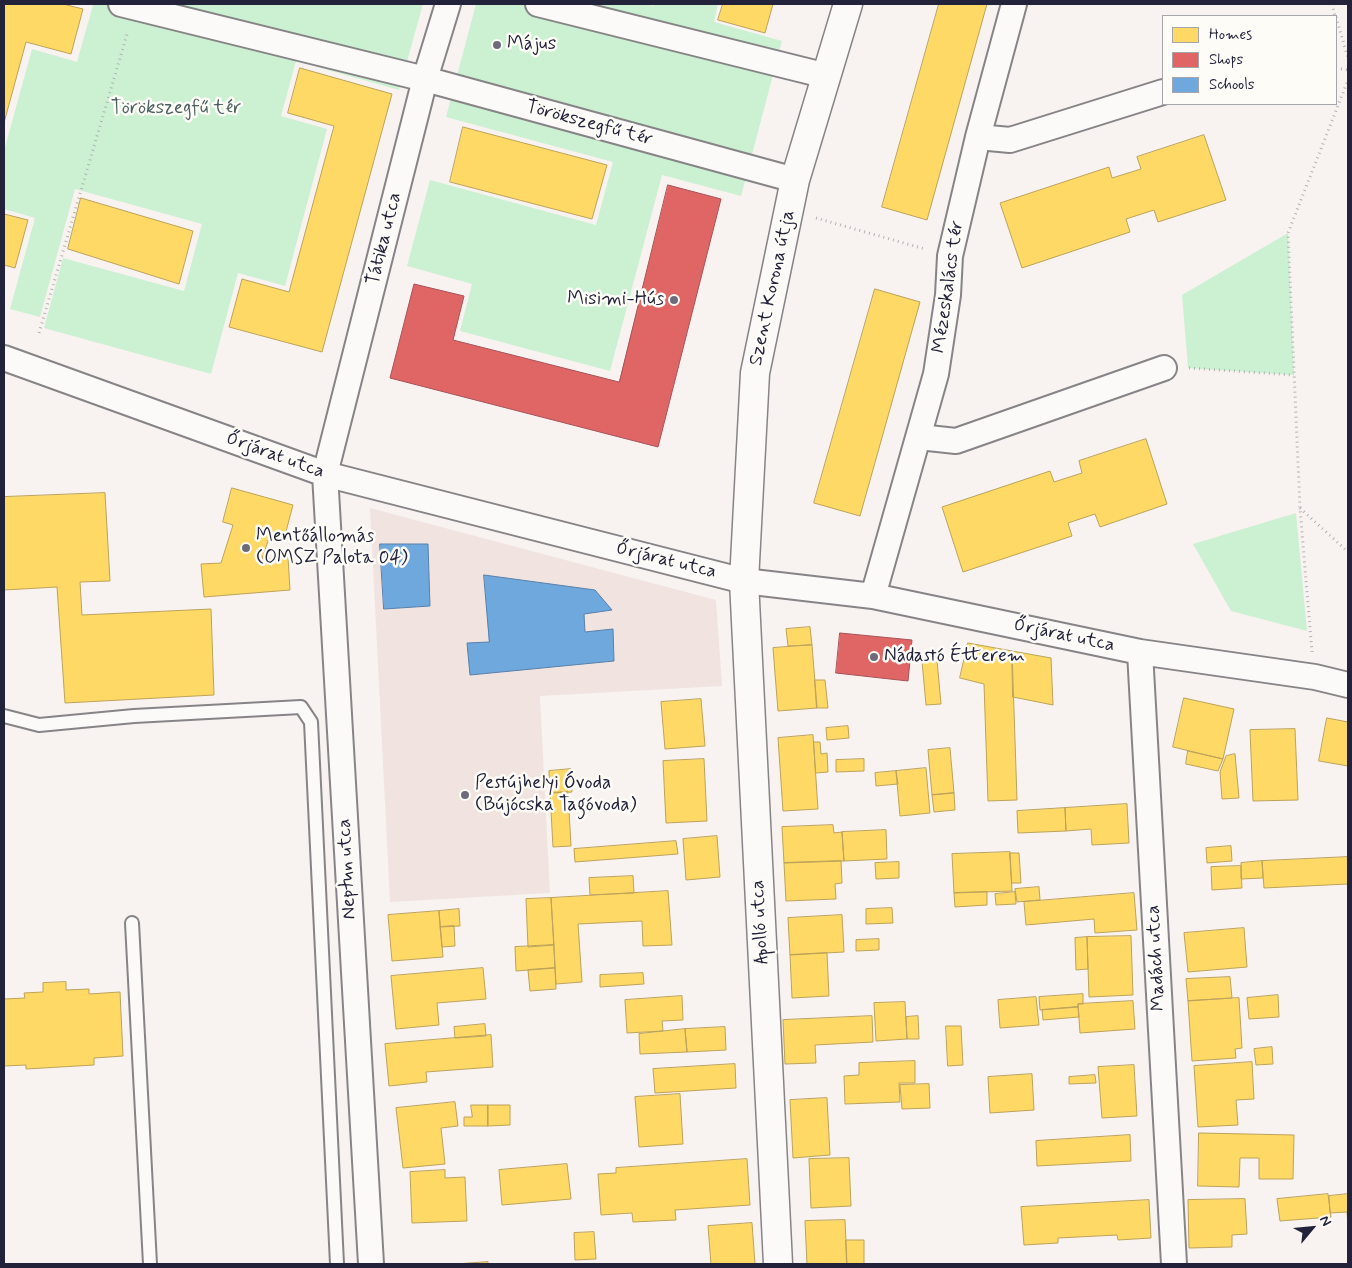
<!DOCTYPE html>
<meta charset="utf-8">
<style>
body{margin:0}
#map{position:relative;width:1352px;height:1268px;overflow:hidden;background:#f8f3f0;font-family:Mynerve,sans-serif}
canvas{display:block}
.frame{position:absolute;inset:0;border:5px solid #22223b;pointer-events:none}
.legend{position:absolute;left:1162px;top:15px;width:175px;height:90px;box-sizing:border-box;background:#fdfcf7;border:1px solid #a5a5ac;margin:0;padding:6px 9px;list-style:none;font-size:15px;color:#22223b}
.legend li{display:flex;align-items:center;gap:10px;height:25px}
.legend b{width:25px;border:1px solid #a5a5ac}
.north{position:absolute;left:1287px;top:1203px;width:50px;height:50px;-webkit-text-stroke:4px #fdfcf7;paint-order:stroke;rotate:62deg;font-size:14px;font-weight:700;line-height:20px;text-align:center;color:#22223b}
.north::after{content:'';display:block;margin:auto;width:18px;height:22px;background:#22223b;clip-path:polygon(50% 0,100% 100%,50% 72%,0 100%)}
</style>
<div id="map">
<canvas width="1352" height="1268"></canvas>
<div class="frame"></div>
<ul class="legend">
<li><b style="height:14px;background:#ffd966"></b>Homes</li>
<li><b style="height:14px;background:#e06666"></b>Shops</li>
<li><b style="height:14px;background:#6fa8dc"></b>Schools</li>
</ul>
<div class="north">N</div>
</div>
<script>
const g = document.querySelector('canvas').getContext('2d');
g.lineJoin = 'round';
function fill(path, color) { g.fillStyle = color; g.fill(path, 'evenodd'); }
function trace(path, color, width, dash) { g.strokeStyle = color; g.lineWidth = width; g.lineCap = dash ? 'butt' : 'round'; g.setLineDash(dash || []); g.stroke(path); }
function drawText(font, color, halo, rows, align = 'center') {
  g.font = font + ' Mynerve,sans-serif'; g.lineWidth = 5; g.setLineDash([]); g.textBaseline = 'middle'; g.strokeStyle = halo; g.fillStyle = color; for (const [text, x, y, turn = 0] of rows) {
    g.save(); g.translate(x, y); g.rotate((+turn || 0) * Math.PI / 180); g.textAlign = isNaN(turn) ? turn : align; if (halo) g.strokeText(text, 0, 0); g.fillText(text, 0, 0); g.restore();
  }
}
const built = new Path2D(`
 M370,508L716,600L722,686L540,696L550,893L390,902Z`);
const green = new Path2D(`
 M89,4H423L399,90L296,61L281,116L327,129L285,286L238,273L211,374L44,328L63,258L184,291L202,224L75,189L40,317L10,309L35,218L4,209V151L32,49L77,62L93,5Z
 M476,4H645L654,6L655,4H718L714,22L782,41L741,196L662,175L610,371L460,331L472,284L407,266L430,180L596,225L613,162L446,117Z
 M1288,233L1294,375L1188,368L1182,295Z
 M1296,513L1307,631L1231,611L1193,544Z`);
const homes = new Path2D(`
 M4,4H63L83,9L71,54L26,42L4,123Z
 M723,4H773L765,33L718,20Z
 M939,4H987L927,220L882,207Z
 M300,68L392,94L322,352L229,327L242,279L289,292L334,126L288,113Z
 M463,127L607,165L592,219L450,182Z
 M1204,135L1226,200L1158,222L1154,210L1126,219L1130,232L1022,268L1000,203L1109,167L1112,178L1141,169L1137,157Z
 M81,198L193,231L179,284L68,249Z
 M4,214L28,220L15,268L4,265Z
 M875,289L920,302L860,516L814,503Z
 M1146,439L1167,504L1100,527L1095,514L1068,523L1072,536L963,572L942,507L1050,471L1054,482L1082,473L1079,461Z
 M232,488L293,505L284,539L270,535L262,559L288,557L290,590L204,597L201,564L221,563L233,525L223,522Z
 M105,493L110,581L80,582L82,615L211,609L214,695L65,703L57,587L4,590V497Z
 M810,627L812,645L788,646L786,629Z
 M968,643L1012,651L1017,800L988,801L984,684L960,678Z
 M812,645L817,708L778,711L773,648Z
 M1012,651L1051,658L1053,705L1013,697Z
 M937,660L941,704L926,705L922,661Z
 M815,680H825L828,708H817Z
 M1184,698L1234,709L1223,759L1173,747Z
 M701,699L705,746L665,749L661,702Z
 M1327,718L1348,722V766L1319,761Z
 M848,726L849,738L827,740L826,728Z
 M1295,729L1298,800L1253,801L1250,730Z
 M813,735L818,809L783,811L778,738Z
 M814,742H820L821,754L827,753L828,772L816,773Z
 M950,748L954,793L932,795L928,750Z
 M1188,751L1223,759L1218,771L1186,764Z
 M1235,754L1239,798L1222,799L1220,772L1226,756Z
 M704,759L707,821L666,823L663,761Z
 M864,759V771L836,772V760Z
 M926,768L930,813L900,816L896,771Z
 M571,769L572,792L550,793L549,771Z
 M896,771L898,784L876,786L875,773Z
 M568,792L571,846L553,847L550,793Z
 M954,793L955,810L934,812L932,795Z
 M1127,804L1129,843L1092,845L1091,829L1066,831L1065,808Z
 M1065,808L1066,831L1018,833L1017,811Z
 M833,825L834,833L842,832L844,861L784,863L782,827Z
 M886,830L887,859L844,861L842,832Z
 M717,836L720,877L686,880L683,839Z
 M676,841L678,854L575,862L574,849Z
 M1231,846L1232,861L1207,863L1206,848Z
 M1010,852L1012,891L954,893L952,854Z
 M1010,853H1019L1021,883H1012Z
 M1348,857V884L1264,888L1262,861Z
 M841,861L842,883L835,884L836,899L786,901L784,863Z
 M1262,861L1263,878L1241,879V863Z
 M899,862V878L876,879L875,863Z
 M1241,866L1242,888L1212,890L1211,867Z
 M633,876L634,893L590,895L589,878Z
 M1039,887L1040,900L1017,902L1015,889Z
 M668,891L672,945L643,946L642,921L578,924L582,982L556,984L551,898Z
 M987,892V905L955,907L954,893Z
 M1015,892L1016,904L996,905L995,894Z
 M1134,893L1137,930L1095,933L1094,919L1026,925L1024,902Z
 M551,898L554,945L528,947L526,899Z
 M892,908L893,923L866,924V909Z
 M459,909L460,926L440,927L439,911Z
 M439,911L443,957L392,961L388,915Z
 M842,915L844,952L790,955L788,918Z
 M454,926L455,946L442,947L440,927Z
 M1244,928L1247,967L1188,972L1184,933Z
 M1131,936L1133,995L1089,997L1087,937Z
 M1087,937L1088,969L1076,970L1075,938Z
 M879,939V950L856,951V940Z
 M554,945L555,968L516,971L515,947Z
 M827,953L829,996L792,998L790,955Z
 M483,968L486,999L437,1003L439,1025L396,1029L391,976Z
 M555,968L556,989L530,991L528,970Z
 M643,973L644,984L600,987V975Z
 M1230,977L1232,998L1188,1001L1186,979Z
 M66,982V990L89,989V994L120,992L123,1056L94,1058V1065L26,1069V1065L4,1066V999L25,998L24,993L43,992V983Z
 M1083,994V1004H1078V1007L1040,1010L1039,997Z
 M1278,995L1279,1017L1249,1019L1247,998Z
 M682,996L683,1020L662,1021L663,1031L627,1033L625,1000Z
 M1036,997L1039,1025L1000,1028L998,1000Z
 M1239,998L1242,1048L1235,1049L1236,1058L1192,1061L1188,1001Z
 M1133,1001L1135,1029L1080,1033L1078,1004Z
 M905,1002L907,1039L876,1041L874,1003Z
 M1078,1007L1079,1017L1043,1020L1042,1010Z
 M872,1016L873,1042L815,1045L816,1063L785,1064L783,1020Z
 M918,1016L919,1039H907L906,1017Z
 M485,1024L486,1036L455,1038L454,1027Z
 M946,1026H961L963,1065L948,1066Z
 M725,1027L726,1050L687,1052L685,1029Z
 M685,1029L687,1052L640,1054L639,1034Z
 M491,1035L493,1067L426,1072L427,1082L389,1086L385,1044Z
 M1272,1047L1273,1064L1256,1065L1254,1049Z
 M915,1061V1083H899L900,1102L845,1104L844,1076L859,1075V1063Z
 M1252,1062L1254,1099L1236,1100L1238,1125L1198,1127L1194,1066Z
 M735,1064L736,1088L655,1093L653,1069Z
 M1134,1065L1137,1116L1102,1118L1098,1067Z
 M1032,1074L1034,1110L990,1113L988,1077Z
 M1095,1075L1096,1083L1069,1084V1077Z
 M929,1084L930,1108L902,1109L900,1085Z
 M680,1094L683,1144L639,1147L635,1097Z
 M827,1098L830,1155L793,1158L790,1100Z
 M455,1102L458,1126L441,1128L445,1164L403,1168L396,1108Z
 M471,1105H488V1126H464V1117H472Z
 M488,1105H510V1125L488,1126Z
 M1199,1133L1294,1135L1293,1179H1259V1158H1240L1239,1187L1198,1186Z
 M1130,1135L1131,1161L1037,1166L1036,1141Z
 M849,1158L851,1206L811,1208L809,1159Z
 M747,1159L750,1205L675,1210L676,1220L633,1222L632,1213L601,1215L598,1174L616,1173V1168Z
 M567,1164L571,1199L502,1205L499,1170Z
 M445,1170V1178L465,1177L467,1221L412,1223L410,1172Z
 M1328,1194L1331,1217L1280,1221L1277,1199Z
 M1348,1194V1226L1347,1212L1330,1213L1329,1196Z
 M1245,1199L1247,1234L1232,1235V1247L1189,1248L1188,1200Z
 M1149,1200L1151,1238L1118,1240L1117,1235L1058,1238V1243L1024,1245L1021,1207Z
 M845,1220L847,1264H807L805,1221Z
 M752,1223L755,1264H711L708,1226Z
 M594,1232L596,1259L575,1260L574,1233Z
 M846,1240H864V1264H847Z
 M488,1262V1264H456Z`);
const shops = new Path2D(`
 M668,185L721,199L658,447L390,378L414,284L464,296L453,340L619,382Z
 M840,633L912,640L908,681L836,673Z`);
const schools = new Path2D(`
 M380,544H428L430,606L384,609Z
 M484,575L595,590L612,610L584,614L585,632L613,629L614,661L470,675L467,643L489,642Z`);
const path = new Path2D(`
 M1332,4L1335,16
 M1336,17L1348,58
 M1336,68L1348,70
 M816,218L925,249
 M39,333L128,31
 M1189,368L1294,375
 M1300,508L1348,552
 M1312,652L1300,508L1288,233L1348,80`);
const lane = new Path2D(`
 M4,716L39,725L134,716L301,707L311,722L337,1264
 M132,923L150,1264`);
const street = new Path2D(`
 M121,4L425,79L795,180
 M538,4L827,76
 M978,137L1010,140L1163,92
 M4,358L325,474L744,581L873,596L1140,652L1315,677L1348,685
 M919,437L956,441L1164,368
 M873,596L936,374L948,295L950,256L978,137L1014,4
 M1140,652L1174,1264
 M371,1264L325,474L425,79L448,4`);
const secondary = new Path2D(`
 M778,1264L744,581L755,373L795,180L848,4`);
const markers = [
 [497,45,5,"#6d6b7a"],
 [674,300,5,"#6d6b7a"],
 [246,548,5,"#6d6b7a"],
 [874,657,5,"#6d6b7a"],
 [465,795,5,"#6d6b7a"]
];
const poiNames = [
 ["Május",507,45],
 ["Misimi-Hús",664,300,"right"],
 ["Mentőállomás",256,537],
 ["(OMSZ Palota 04)",256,559],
 ["Nádastó Étterem",884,657],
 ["Pestújhelyi Óvoda",475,784],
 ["(Bújócska Tagóvoda)",475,806]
];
const parkNames = [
 ["Törökszegfű tér",176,109]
];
const streetNames = [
 ["Törökszegfű tér",589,124,15],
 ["Tátika utca",385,239,-76],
 ["Mézeskalács tér",949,287,-82],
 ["Szent Korona útja",773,288,-78],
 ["Őrjárat utca",275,456,20],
 ["Őrjárat utca",666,561,14],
 ["Őrjárat utca",1064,636,12],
 ["Neptun utca",348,869,-93],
 ["Apolló utca",761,922,-93],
 ["Madách utca",1157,958,-93]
];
fill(built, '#f1e4e0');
fill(green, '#ccf0d2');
fill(homes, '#ffd966');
trace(homes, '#bda259', 1);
fill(shops, '#e06666');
trace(shops, '#a75259', 1);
fill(schools, '#6fa8dc');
trace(schools, '#5880ac', 1);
trace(lane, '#878488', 16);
trace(street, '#878488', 28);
trace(secondary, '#878488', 31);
trace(path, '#b3b2b4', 3, [1, 4]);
trace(lane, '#fbfaf8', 12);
trace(street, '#fbfaf8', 24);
trace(secondary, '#fbfaf8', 28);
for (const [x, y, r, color] of markers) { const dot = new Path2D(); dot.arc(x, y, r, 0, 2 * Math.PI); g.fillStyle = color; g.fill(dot); trace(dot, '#fdfcf7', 2); }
drawText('19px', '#22223b', '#fdfcf7', poiNames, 'left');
drawText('19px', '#4a5f61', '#fdfcf7', parkNames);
drawText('19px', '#22223b', '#fdfcf7', streetNames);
</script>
